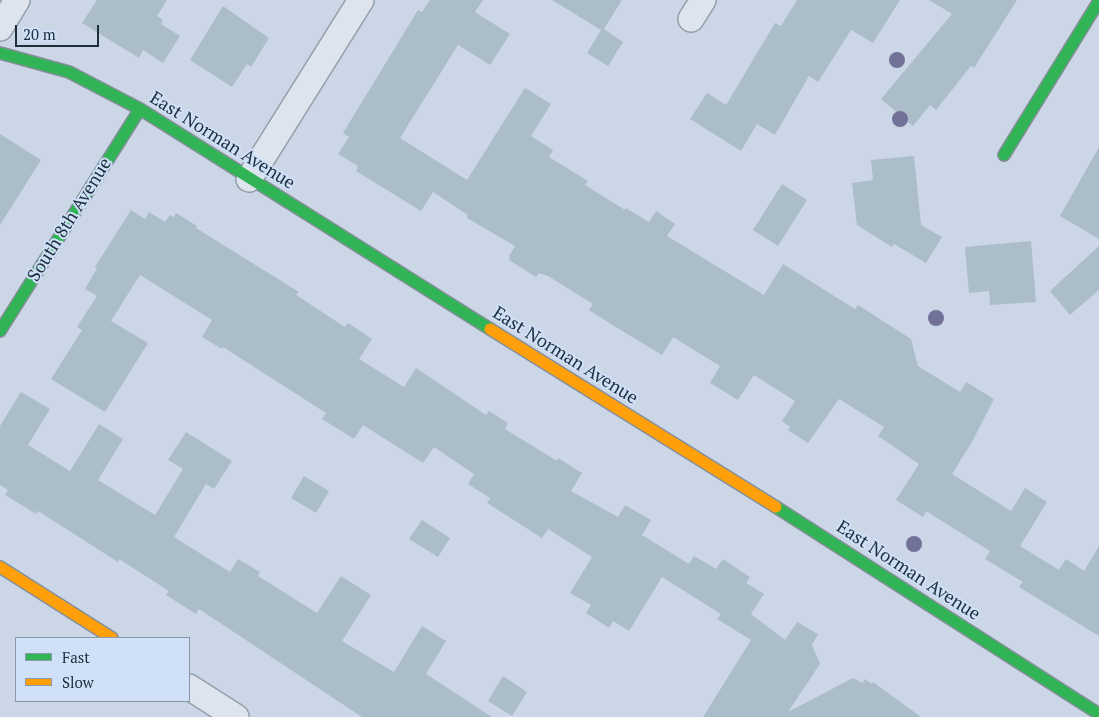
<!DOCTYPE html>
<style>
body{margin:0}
#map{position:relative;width:1099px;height:717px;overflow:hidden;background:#cbd6e6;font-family:"PT Serif",serif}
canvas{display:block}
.legend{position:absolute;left:15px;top:637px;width:175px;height:65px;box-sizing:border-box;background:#d0e0f8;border:1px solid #8899ac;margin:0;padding:6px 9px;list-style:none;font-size:15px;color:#1c2f3a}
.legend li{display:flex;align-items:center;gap:10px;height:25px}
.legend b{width:25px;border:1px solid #8899ac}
.scale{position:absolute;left:15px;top:25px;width:84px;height:22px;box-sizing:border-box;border:2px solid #1c2f3a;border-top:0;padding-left:6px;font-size:15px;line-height:18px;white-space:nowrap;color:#1c2f3a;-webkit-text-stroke:4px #d0e0f8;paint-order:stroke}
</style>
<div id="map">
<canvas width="1099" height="717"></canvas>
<ul class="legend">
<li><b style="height:6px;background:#30b455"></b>Fast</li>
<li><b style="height:6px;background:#ff9f0a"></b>Slow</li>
</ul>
<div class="scale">20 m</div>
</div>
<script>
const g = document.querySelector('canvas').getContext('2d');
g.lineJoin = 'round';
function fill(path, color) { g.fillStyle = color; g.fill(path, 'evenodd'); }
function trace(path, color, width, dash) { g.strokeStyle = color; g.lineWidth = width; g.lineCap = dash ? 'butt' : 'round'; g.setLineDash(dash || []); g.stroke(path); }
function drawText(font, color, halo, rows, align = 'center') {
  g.font = font + ' "PT Serif",serif'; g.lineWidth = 4; g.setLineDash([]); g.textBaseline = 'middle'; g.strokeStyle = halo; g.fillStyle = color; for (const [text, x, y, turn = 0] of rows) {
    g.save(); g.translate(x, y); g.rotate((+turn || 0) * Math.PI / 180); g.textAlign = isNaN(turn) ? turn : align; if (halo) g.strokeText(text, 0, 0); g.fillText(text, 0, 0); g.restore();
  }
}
const building = new Path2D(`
 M97,0H167L157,16L163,20L161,24L180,36L163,63L143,50L139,58L82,23Z
 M430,0H483L475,12L510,34L490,65L458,45L400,138L467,180L525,88L551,104L531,136L553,150L549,157L588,181L585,185L625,210L626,208L649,222L656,211L675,224L667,236L764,295L783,264L855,309L858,305L911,339L918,366L960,392L966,382L994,399L972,442L952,474L1011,511L1025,488L1047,502L1020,546L1059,570L1066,559L1084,571L1099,546V636L1019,587L1023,582L985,559L990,551L926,511L923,517L896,500L919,464L878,436L884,427L839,399L808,443L788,430L790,427L782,421L795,401L754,375L738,400L710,383L720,366L673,337L662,355L614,326L589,310L593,304L548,276L539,273L536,277L509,260L510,257L509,256L515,246L467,218L468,215L433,192L421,211L356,171L358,166L338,154L349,137L343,133L418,10L422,12Z
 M552,0H622L604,29L623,42L608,66L587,53L601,30Z
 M797,0H900L873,43L851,30L818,82L809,76L775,135L757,124L741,151L690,119L707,93L726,105L775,23L781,26Z
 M929,0H1017L974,68L971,66L936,110L930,105L913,126L881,99L952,14Z
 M223,6L269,38L251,67L247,64L232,87L190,60Z
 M0,134L41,160L0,225Z
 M1099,147V239L1060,216Z
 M914,156L921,225L942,237L926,263L894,244L892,247L857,225L852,183L873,180L871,160Z
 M782,184L807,200L778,246L753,230Z
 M131,210L145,219L149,212L165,222L170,215L174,217L176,213L197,226L196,228L299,292L296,295L345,327L348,323L372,339L359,359L404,387L416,368L486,415L489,411L508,423L505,429L557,461L558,458L582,473L571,491L618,517L625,505L651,520L642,535L689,564L694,556L716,569L723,559L750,577L746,583L764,594L751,614L785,640L797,622L818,634L812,645L820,664L788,712L853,678L862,683L865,679L872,684L873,682L921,717H703L751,640L717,619L721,614L662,577L629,631L613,621L609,628L586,613L591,605L570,593L592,557L548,529L542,538L487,503L490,498L468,484L474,474L434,447L423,463L363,425L354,439L322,419L326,413L223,347L222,349L202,337L212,320L140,275L111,321L148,343L105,412L51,379L82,330L77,327L97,296L85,289L97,268L95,267Z
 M1031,241L1036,302L990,305L989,291L969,293L965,247Z
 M1099,246V290L1070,315L1050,291Z
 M21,392L50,409L28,445L70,471L99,424L123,439L98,480L155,515L183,469L168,460L186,432L232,461L214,489L206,484L174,537L230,572L238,559L260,572L258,576L317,613L341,576L371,595L342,641L394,672L422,626L446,641L426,674L492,717H362L199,609L196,614L166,595L169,591L119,559L118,562L38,511L36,514L5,495L8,490L0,485V426Z
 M304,476L329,491L316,513L291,498Z
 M422,520L450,538L438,557L409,539Z
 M503,676L527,692L512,716L488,701Z`);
const street = new Path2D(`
 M691,19L703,0
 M0,28L17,0
 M249,179L361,0
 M189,687L236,717`);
const fast = new Path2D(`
 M0,53L69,72L140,109L490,329
 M1004,155L1099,1
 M0,331L140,109
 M776,507L1099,714`);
const slow = new Path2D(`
 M490,329L776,507
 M0,567L112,638`);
const trees = [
 [897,60],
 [900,119],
 [936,318],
 [914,544]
];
const streetNames = [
 ["East Norman Avenue",222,141,32],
 ["South 8th Avenue",70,220,-58],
 ["East Norman Avenue",565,356,32],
 ["East Norman Avenue",908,571,33]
];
fill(building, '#acbdca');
trace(street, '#949fab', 28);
trace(fast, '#858f9a', 14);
trace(slow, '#858f9a', 14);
trace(street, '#dee4ed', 25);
trace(fast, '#30b455', 11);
trace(slow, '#ff9f0a', 11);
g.fillStyle = '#727298';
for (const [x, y] of trees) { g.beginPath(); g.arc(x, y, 8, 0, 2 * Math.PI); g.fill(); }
drawText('18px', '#1c2f3a', '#d0e0f8', streetNames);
</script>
